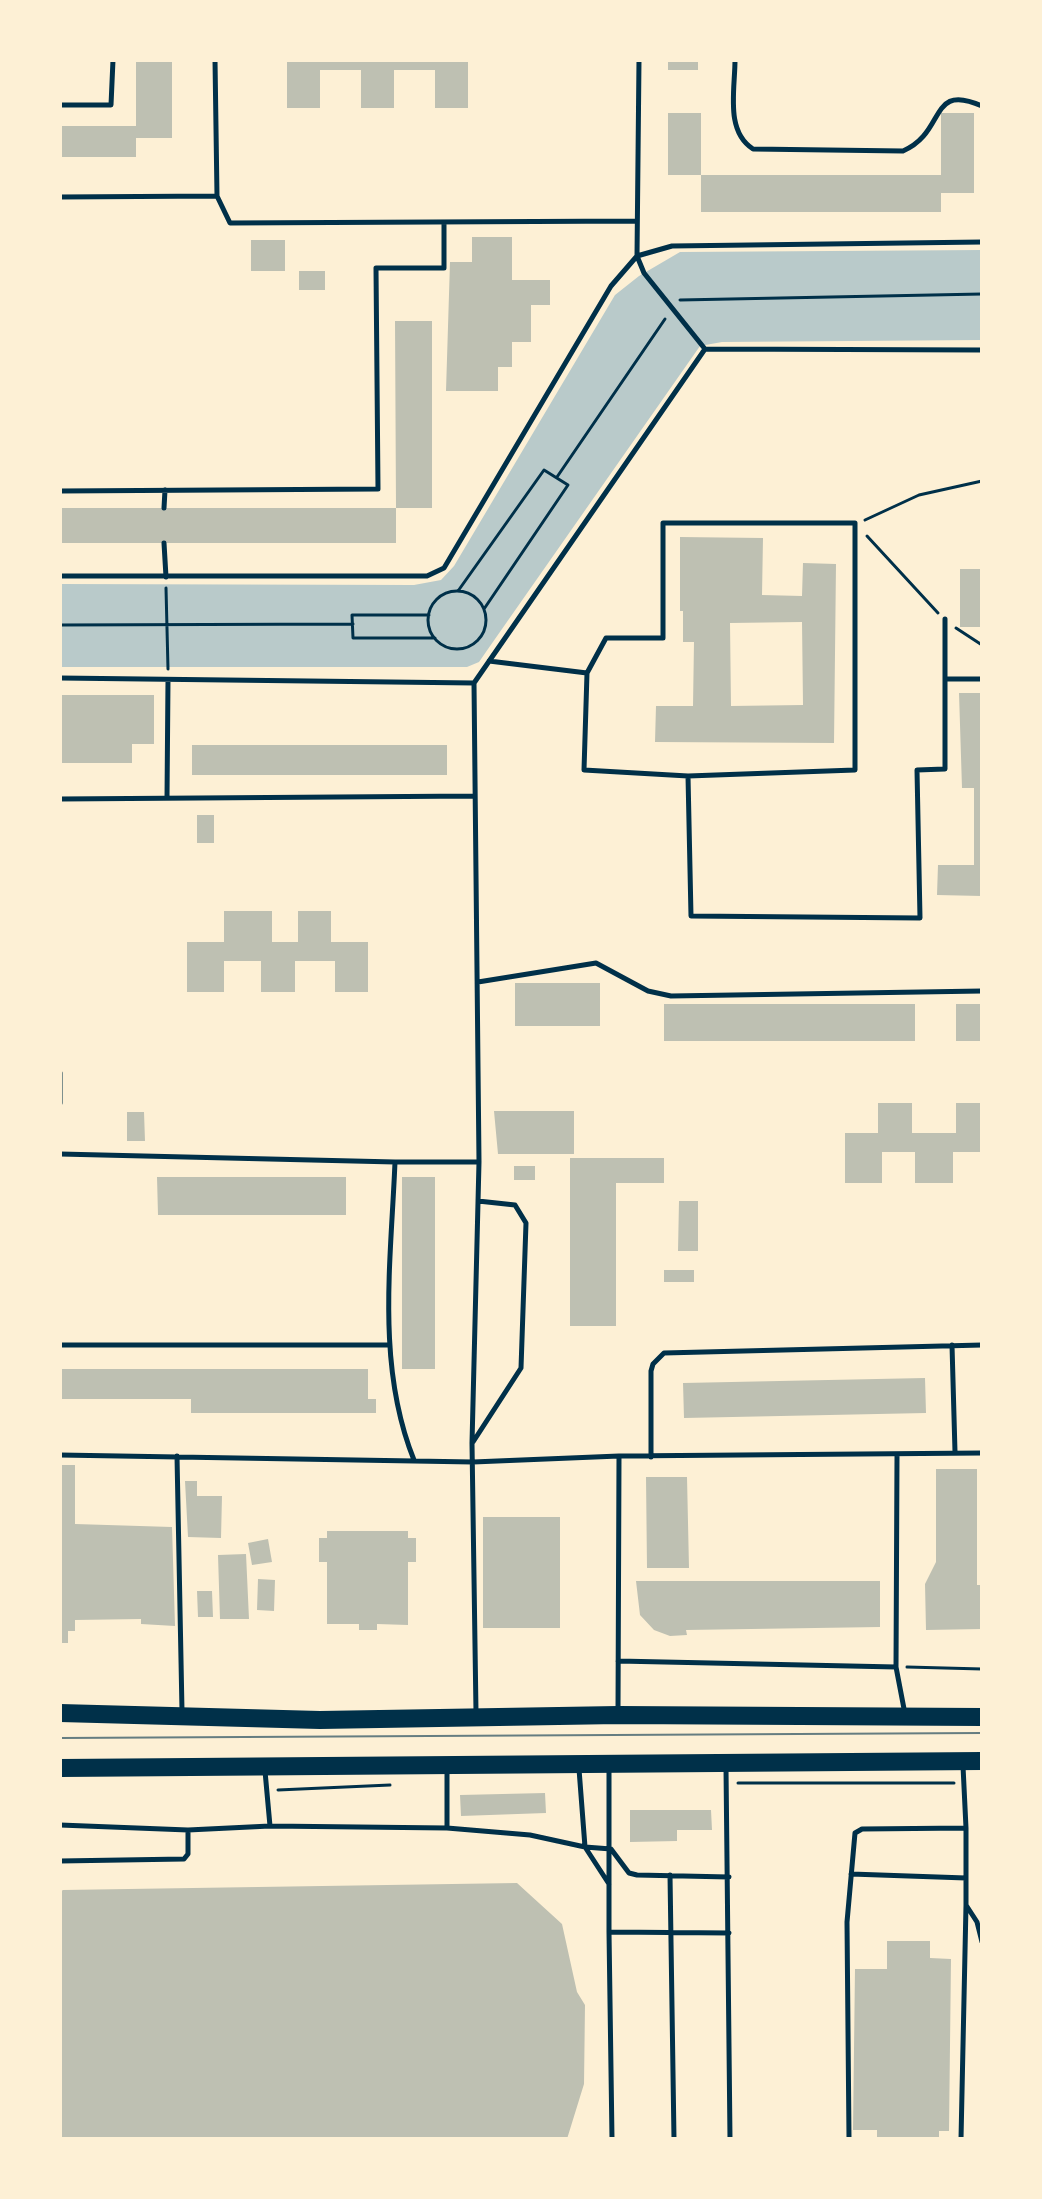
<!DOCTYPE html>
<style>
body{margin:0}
#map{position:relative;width:1042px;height:2199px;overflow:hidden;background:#fdf0d5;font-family:Roboto,sans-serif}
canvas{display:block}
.frame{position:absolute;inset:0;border:62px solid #fdf0d5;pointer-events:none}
</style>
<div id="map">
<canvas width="1042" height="2199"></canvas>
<div class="frame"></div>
</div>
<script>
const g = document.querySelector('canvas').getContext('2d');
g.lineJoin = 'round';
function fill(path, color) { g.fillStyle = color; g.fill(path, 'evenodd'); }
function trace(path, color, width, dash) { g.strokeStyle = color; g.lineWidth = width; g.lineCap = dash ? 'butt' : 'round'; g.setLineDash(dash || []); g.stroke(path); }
const green = new Path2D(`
 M982,250V340L722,342L700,346L488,649L479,662L467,667H60V584L414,585L441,580L454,566L615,295L639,276L680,252Z`);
const building = new Path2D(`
 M136,60H172V138H136V157H60V126H136Z
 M287,60H468V108H435V70H394V108H361V70H320V108H287Z
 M668,60H698V70H668Z
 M668,113H701V175H668Z
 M941,113H974V193H941V212H701V175H941Z
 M472,237H512V280H550V305H531V342H512V367H498V391H446L450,262H472Z
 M251,240H285V271H251Z
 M299,271H325V290H299Z
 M395,321H432V508H396V543H60V508H396Z
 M680,537L763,538L762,595L802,596L803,563L836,564L834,743L655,742L656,706H693L694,642H683V611H680ZM802,622L803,705L731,706L730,623Z
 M960,569H982V627H960Z
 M959,693H982V896L937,895L938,865H974V788H962Z
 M60,695H154V744H132V763H60Z
 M192,745H447V775H192Z
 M197,815H214V843H197Z
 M224,911H272V942H298V911H331V942H368V992H335V961H295V992H261V961H224V992H187V942H224Z
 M515,983H600V1026H515Z
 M664,1004H915V1041H664Z
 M956,1004H982V1041H956Z
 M878,1103H912V1133H956V1103H982V1152H953V1183H915V1152H882V1183H845V1133H878Z
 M494,1111H574V1154H498Z
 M127,1112H144L145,1141H127Z
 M570,1158H664V1183H616V1326H570Z
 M514,1166H535V1180H514Z
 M157,1177H346V1215H158Z
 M402,1177H435V1369H402Z
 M679,1201H698V1251H678Z
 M664,1270H694V1282H664Z
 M60,1369H368V1399H376V1413H191V1399H60Z
 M925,1378L926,1413L684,1418L683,1383Z
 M60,1465H75V1524L172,1527L175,1626L141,1624V1619L75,1620V1631H68V1643H60Z
 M936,1469H977V1585H982V1629L926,1630L925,1584L936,1562Z
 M646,1477H687L689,1568H647Z
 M185,1481H197V1496H222L221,1538L188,1537Z
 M483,1517H560V1628H483Z
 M327,1531H408V1538H416V1562H408V1625L377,1624V1630H359V1624H327V1562H319V1538H327Z
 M268,1539L272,1562L252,1565L248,1543Z
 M246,1554L249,1619H220L218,1555Z
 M258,1579L275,1580L274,1611L257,1610Z
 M636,1581H880V1627L686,1630L687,1635L670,1636L654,1630L640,1615Z
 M197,1591H212L213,1617H198Z
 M545,1793L546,1813L461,1816L460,1795Z
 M630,1810H711L712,1830H677V1841L630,1842Z
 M517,1883L562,1924L577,1992L585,2005L584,2084L567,2139H60V1892L63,1890Z
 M887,1941H930V1958L951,1959L949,2131H939V2139H877V2130H853L855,1969H887Z`);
const path = new Path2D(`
 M680,300L982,294
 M557,477L665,319
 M865,520L919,495L982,481
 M867,536L938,613
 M166,588L168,669
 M458,591L544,470L568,485L484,609
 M428 620a29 29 0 1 1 58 0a29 29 0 1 1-58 0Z
 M429,615H352L353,638H435
 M60,625L353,624
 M956,628L982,645
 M907,1667L982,1669
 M738,1783H954
 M278,1790L390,1785`);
const service = new Path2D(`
 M215,60L217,196
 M639,60L637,256L644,273L705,349L982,350
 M735,60C735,90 725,131 753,149L903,151C947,132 928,82 982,106
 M60,105H111L113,60
 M60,197L217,196L230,223L636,221
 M60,491L378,489L376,268H444V222
 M164,508L165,490
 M663,523H855V770L688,776L584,770L587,673L606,638H663Z
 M164,543L166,577
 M60,576H427L444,568L611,286L637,256L672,246L982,242
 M489,661L587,673
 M60,678L474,683L705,349
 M946,679H982
 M474,683L479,1162L472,1443L476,1712
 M688,776L691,916L920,918L917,770L945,769V619
 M167,798L168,680
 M60,799L475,796
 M478,982L596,963L648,991L671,996L982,991
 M60,1073V1103
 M60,1154L395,1162C391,1261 376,1366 414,1460
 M395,1162H479
 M60,1345H388
 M952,1345L955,1452
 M473,1442L521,1368L526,1223L515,1205L478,1201
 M60,1455L473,1462L619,1456L982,1453
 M177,1456L182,1711
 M897,1456L896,1667L905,1714
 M651,1457V1371L653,1364L664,1353L982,1345
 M618,1661L896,1667
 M618,1711L619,1456
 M726,1768L730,2139
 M579,1769L585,1847L609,1884
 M609,1769V1932
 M447,1770V1828
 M265,1771L270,1826
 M60,1825L188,1830L270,1826L447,1828L530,1835L585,1847L611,1849L629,1873L637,1875L729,1877
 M966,1828V1905L977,1922L982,1942
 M60,1861L184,1859L188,1854V1830
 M851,1874L966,1878
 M670,1875L674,2139
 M612,2139L609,1932L729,1933
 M849,2139L847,1922L855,1833L862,1829L966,1828L963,1766
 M961,2139L966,1905`);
const primary = new Path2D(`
 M60,1713L320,1720L618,1715L982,1717
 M60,1768L982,1761`);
const tram = new Path2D(`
 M60,1738L982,1733`);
fill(green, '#b9caca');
fill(building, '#bec0b2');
trace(path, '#003049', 3);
trace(service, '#003049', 5);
trace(primary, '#003049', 18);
trace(tram, '#657d81', 2);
</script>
